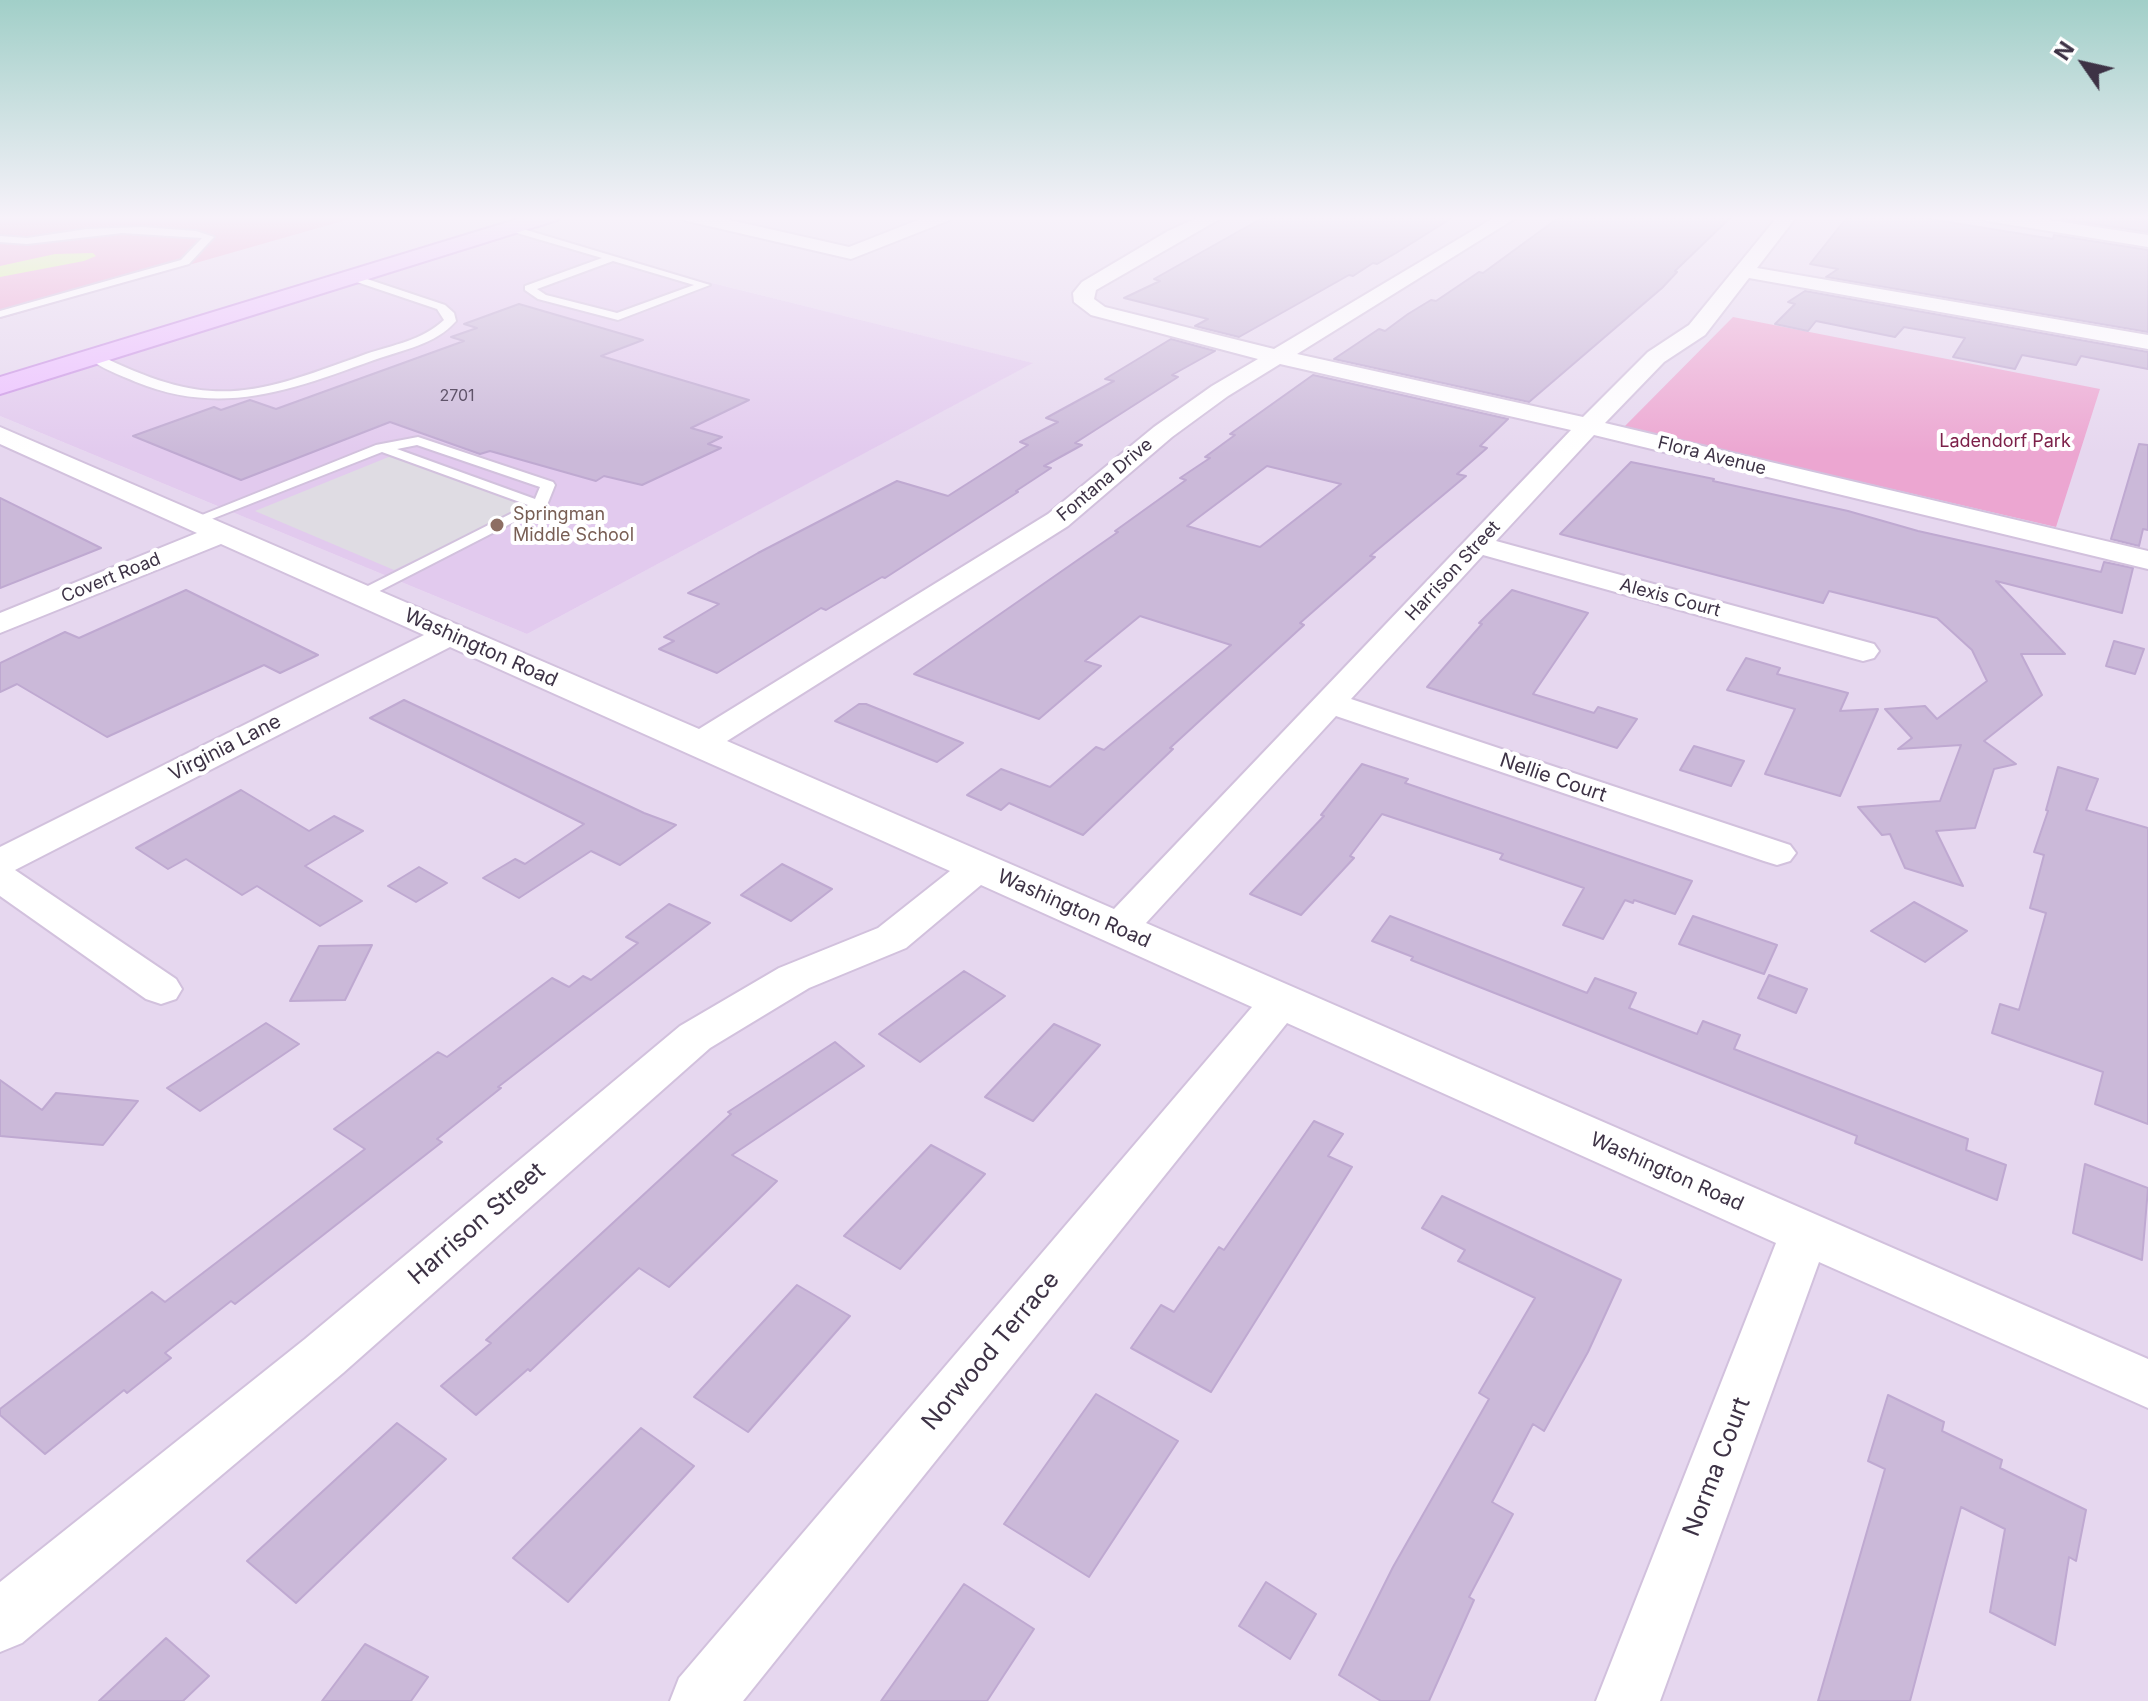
<!DOCTYPE html>
<style>
body{margin:0}
#map{position:relative;width:2148px;height:1701px;overflow:hidden;background:#ede2f3;font-family:Inter,sans-serif}
canvas{display:block}
.north{position:absolute;left:2044px;top:24px;width:80px;height:80px;-webkit-text-stroke:6px #fff;paint-order:stroke;rotate:304deg;font-size:22px;font-weight:700;line-height:32px;text-align:center;color:#3d3245}
.north::after{content:'';display:block;margin:auto;width:28px;height:36px;background:#3d3245;clip-path:polygon(50% 0,100% 100%,50% 72%,0 100%)}
</style>
<div id="map">
<canvas width="2148" height="1701"></canvas>
<div class="north">N</div>
</div>
<script>
const g = document.querySelector('canvas').getContext('2d');
g.lineJoin = 'round';
function fill(path, color) { g.fillStyle = color; g.fill(path, 'evenodd'); }
function trace(path, color, width, dash) { g.strokeStyle = color; g.lineWidth = width; g.lineCap = dash ? 'butt' : 'round'; g.setLineDash(dash || []); g.stroke(path); }
function drawText(font, color, halo, rows, align = 'center') {
  g.font = font + ' Inter,sans-serif'; g.lineWidth = 8; g.setLineDash([]); g.textBaseline = 'middle'; g.strokeStyle = halo; g.fillStyle = color; for (const [text, x, y, turn = 0] of rows) {
    g.save(); g.translate(x, y); g.rotate((+turn || 0) * Math.PI / 180); g.textAlign = isNaN(turn) ? turn : align; if (halo) g.strokeText(text, 0, 0); g.fillText(text, 0, 0); g.restore();
  }
}
const residential = new Path2D(`
 M0,216H526L0,378Z
 M565,216H2148V1701H0V416L527,634L1032,363L512,233Z`);
const education = new Path2D(`
 M512,233L1033,363L527,634L0,416V396Z`);
const green = new Path2D(`
 M0,216H360L0,319Z
 M1733,317L2100,389L2056,527L1624,427Z`);
const parking = new Path2D(`
 M401,452L540,502L394,570L255,511Z`);
const water = new Path2D(`
 M93,253L96,256L84,261L0,277V266L55,254Z`);
const building = new Path2D(`
 M1266,216H1455L1396,253L1377,264L1373,263L1353,276L1349,275L1239,337L1195,326L1208,319L1124,298L1160,281L1154,279Z
 M1561,216H1732L1675,271L1677,272L1662,288L1529,402L1334,359L1379,329L1385,331L1408,314L1431,300L1436,301L1479,272L1483,273Z
 M1848,216H1911L2053,239L2054,235L2148,250V332L1826,277L1838,269L1810,264Z
 M2063,216H2122L2148,220V232L2061,219Z
 M1805,291L2148,352V369L2081,356L2076,365L2022,355L2015,369L1953,357L1965,338L1904,327L1895,337L1816,321L1808,331L1775,324L1795,304L1788,302Z
 M519,304L643,340L601,356L749,400L691,428L722,437L708,444L721,448L642,485L604,476L596,481L490,451L480,454L390,422L241,480L133,436L214,407L221,410L250,400L276,409L464,341L451,337L477,328L464,324Z
 M1171,339L1215,351L1172,375L1178,377L1075,443L1082,445L1044,466L1051,468L1016,491L1018,492L885,578L882,577L826,610L821,608L717,673L659,649L674,641L664,637L719,604L688,593L758,553L897,481L948,496L1028,445L1020,442L1058,422L1046,418L1114,381L1105,379Z
 M1313,375L1508,419L1480,446L1487,448L1457,474L1466,476L1370,556L1375,557L1300,623L1304,625L1170,748L1173,749L1083,835L1009,803L1001,810L967,795L1001,769L1050,787L1096,747L1104,750L1231,645L1140,616L1085,661L1101,666L1039,719L914,674L1118,532L1115,531L1186,480L1180,478L1210,458L1205,457L1235,435L1230,434ZM1267,466L1341,484L1260,547L1187,526Z
 M2139,444L2148,445V530L2143,529L2139,546L2111,539Z
 M1631,462L1714,479L1713,481L1848,511L1918,531L2101,572L2104,562L2133,568L2122,613L1996,581L2065,654H2021L2042,695L1984,741L2016,764L1994,769L1975,828L1936,831L1963,886L1905,868L1890,834L1882,835L1858,807L1940,801L1961,745L1898,749L1912,738L1885,709L1925,706L1937,719L1987,681L1972,650L1937,618L1829,591L1823,603L1560,534Z
 M0,498L101,548L0,588Z
 M186,590L318,655L280,673L264,665L107,737L17,684L0,692V663L65,632L79,638Z
 M1512,590L1588,613L1533,694L1594,713L1598,707L1637,719L1617,748L1427,687L1482,624L1479,623Z
 M2114,641L2144,649L2135,674L2106,666Z
 M1746,658L1780,668L1777,674L1848,693L1840,711L1878,709L1840,796L1765,774L1795,709L1727,690Z
 M404,700L644,813L676,825L620,865L591,851L519,898L483,878L515,859L525,864L584,824L370,718Z
 M859,704H866L963,743L937,762L835,721Z
 M1694,746L1744,761L1731,786L1680,770Z
 M1362,764L1408,779L1405,783L1692,881L1675,914L1634,900L1633,903L1625,900L1603,939L1563,925L1584,888L1500,859L1503,854L1382,814L1350,856L1354,858L1301,915L1250,894L1324,816L1321,815Z
 M2058,767L2098,779L2086,810L2148,828V1124L2095,1104L2103,1072L1992,1033L2000,1004L2019,1010L2046,913L2030,908L2044,855L2034,852L2048,811L2046,810Z
 M241,790L309,831L334,816L363,831L305,866L362,901L320,926L257,886L242,895L186,859L168,869L136,848Z
 M782,864L832,889L791,921L741,895Z
 M419,867L447,883L416,902L388,886Z
 M1914,902L1967,931L1925,962L1871,931Z
 M669,904L710,923L498,1087L501,1088L437,1139L442,1142L235,1304L231,1301L165,1353L171,1358L127,1393L124,1390L45,1454L0,1415V1409L152,1292L165,1302L365,1149L334,1129L438,1052L447,1057L552,978L569,987L583,976L591,980L638,943L626,937Z
 M1390,916L1587,993L1595,978L1636,993L1629,1008L1697,1034L1703,1021L1740,1035L1734,1049L1968,1139L1966,1150L2006,1165L1997,1200L1855,1143L1857,1136L1411,960L1413,957L1372,941Z
 M1693,916L1777,945L1764,974L1679,944Z
 M372,945L345,1000L290,1001L319,946Z
 M964,971L1005,996L920,1062L879,1034Z
 M1769,975L1807,989L1796,1013L1758,998Z
 M266,1023L299,1044L200,1111L167,1088Z
 M1054,1024L1100,1045L1033,1121L985,1097Z
 M835,1042L864,1066L732,1155L777,1181L669,1287L639,1268L530,1371L528,1369L476,1415L441,1386L491,1343L486,1340L731,1114L728,1112Z
 M0,1080L42,1110L56,1093L138,1101L103,1145L0,1136Z
 M1314,1121L1343,1134L1328,1156L1352,1167L1211,1392L1131,1348L1161,1305L1174,1312L1219,1247L1224,1250Z
 M931,1145L985,1174L900,1269L844,1236Z
 M2085,1164L2148,1188L2142,1260L2073,1233Z
 M1442,1196L1621,1280L1588,1352L1544,1431L1533,1424L1492,1502L1513,1514L1469,1597L1474,1600L1429,1701H1381L1339,1675L1393,1567L1489,1399L1479,1393L1535,1298L1458,1261L1465,1250L1422,1228Z
 M797,1285L850,1316L748,1432L694,1397Z
 M1096,1394L1178,1441L1089,1577L1004,1524Z
 M1888,1395L1944,1422L1942,1431L2002,1460L2000,1468L2086,1510L2076,1561L2069,1557L2055,1645L1990,1612L2005,1529L1961,1507L1910,1701H1818L1885,1469L1868,1461Z
 M397,1423L446,1459L296,1603L247,1561Z
 M641,1428L694,1466L568,1602L513,1558Z
 M1266,1582L1316,1614L1290,1659L1239,1626Z
 M964,1584L1034,1629L987,1701H881Z
 M166,1638L209,1676L183,1701H99Z
 M365,1644L428,1677L411,1701H322Z`);
const lane = new Path2D(`
 M507,226H513L710,285L618,320L538,299L525,290V286L602,258L507,230ZM613,261L694,285L617,313L546,295L537,289Z
 M142,227L196,231L214,237L189,264L0,317V311L181,260L202,238L122,233L27,244L0,242V236L27,238L87,229Z
 M352,274L445,305L454,313L456,321C435,345 402,350 374,360C291,390 222,417 136,382C120,375 100,368 87,357L97,354C212,411 251,396 366,354C393,345 423,340 444,320L437,309L348,279V275Z
 M418,437L553,482L555,485L547,505L362,600L354,595L356,592L528,505L382,452L199,524H189L187,521L376,445ZM417,445L540,487L535,499L397,449Z`);
const street = new Path2D(`
 M678,216H712L849,247L928,216H953L950,220L851,259L687,221Z
 M1201,216H1225L1096,290L1094,299L1105,307L1274,349L1497,216H1519L1297,354L1583,417L1648,352L1689,325L1778,216H1797L1757,268L2148,335V349L1749,278L1705,335L1664,362L1605,423L2148,551V569L1594,435L1496,541L1874,644L1879,651L1874,658L1863,661L1852,658L1483,555L1351,699L1790,845L1796,853L1790,861L1777,865L1764,861L1336,716L1146,923L2148,1359V1408L1819,1262L1660,1701H1596L1776,1243L1287,1023L743,1701H670L679,1678L1252,1007L981,885L906,948L809,988L710,1048L343,1373L22,1643L0,1652V1582L305,1339L680,1026L779,968L878,928L950,871L450,647L15,870L176,979L182,989L176,999L161,1004L146,999L0,896V847L424,635L221,544L0,633V613L197,533L0,444V427L699,729L1048,514L1154,427L1212,386L1258,359L1091,315L1074,302L1073,293L1082,282L1168,231ZM1280,364L1571,430L1114,909L727,741L1068,526L1172,437L1228,396Z
 M1978,216H2023L2148,235V247L1987,221Z`);
const secondary = new Path2D(`
 M528,216H561L557,220L0,394V377Z`);
const markers = [
 [497,525,8,"#8d6e63"]
];
const numberNames = [
 ["2701",457,396]
];
const farParknames = [
 ["Ladendorf Park",2005,442]
];
const farStreetnames = [
 ["Flora Avenue",1712,456,14],
 ["Fontana Drive",1105,480,-40],
 ["Harrison Street",1453,571,-47],
 ["Covert Road",111,578,-22],
 ["Alexis Court",1670,598,15]
];
const farEducationnames = [
 ["Springman",513,515],
 ["Middle School",513,536]
];
const streetNames = [
 ["Washington Road",481,648,24],
 ["Virginia Lane",225,748,-27],
 ["Nellie Court",1553,778,19],
 ["Washington Road",1074,909,24],
 ["Washington Road",1667,1172,24]
];
const nearStreetnames = [
 ["Harrison Street",477,1224,-41],
 ["Norwood Terrace",991,1351,-50],
 ["Norma Court",1717,1467,-69]
];
fill(residential, '#e6d7ef');
fill(education, '#e2caee');
fill(green, '#eca6d1');
fill(parking, '#dfdce3');
fill(water, '#d6f797');
fill(building, '#cbb9d9');
trace(building, '#bfa9d1', 2);
trace(lane, '#d2c1dd', 4);
trace(street, '#d2c1dd', 4);
trace(secondary, '#cb95e5', 4);
fill(lane, '#fff');
fill(street, '#fff');
fill(secondary, '#ecc0ff');
const sky = g.createLinearGradient(0, 0, 0, 454);
sky.addColorStop(0, '#a1cfc8');
sky.addColorStop(0.48, '#f7f2fa');
sky.addColorStop(1, '#f7f2fa00');
g.fillStyle = sky;
g.fillRect(0, 0, 2148, 454);
for (const [x, y, r, color] of markers) { const dot = new Path2D(); dot.arc(x, y, r, 0, 2 * Math.PI); g.fillStyle = color; g.fill(dot); trace(dot, '#fff', 3); }
drawText('16px', '#60546a', null, numberNames);
drawText('18px', '#7c2049', '#fff', farParknames);
drawText('18px', '#3d3245', '#fff', farStreetnames);
drawText('18px', '#785e54', '#fff', farEducationnames, 'left');
drawText('20px', '#3d3245', '#fff', streetNames);
drawText('24px', '#3d3245', '#fff', nearStreetnames);
</script>
